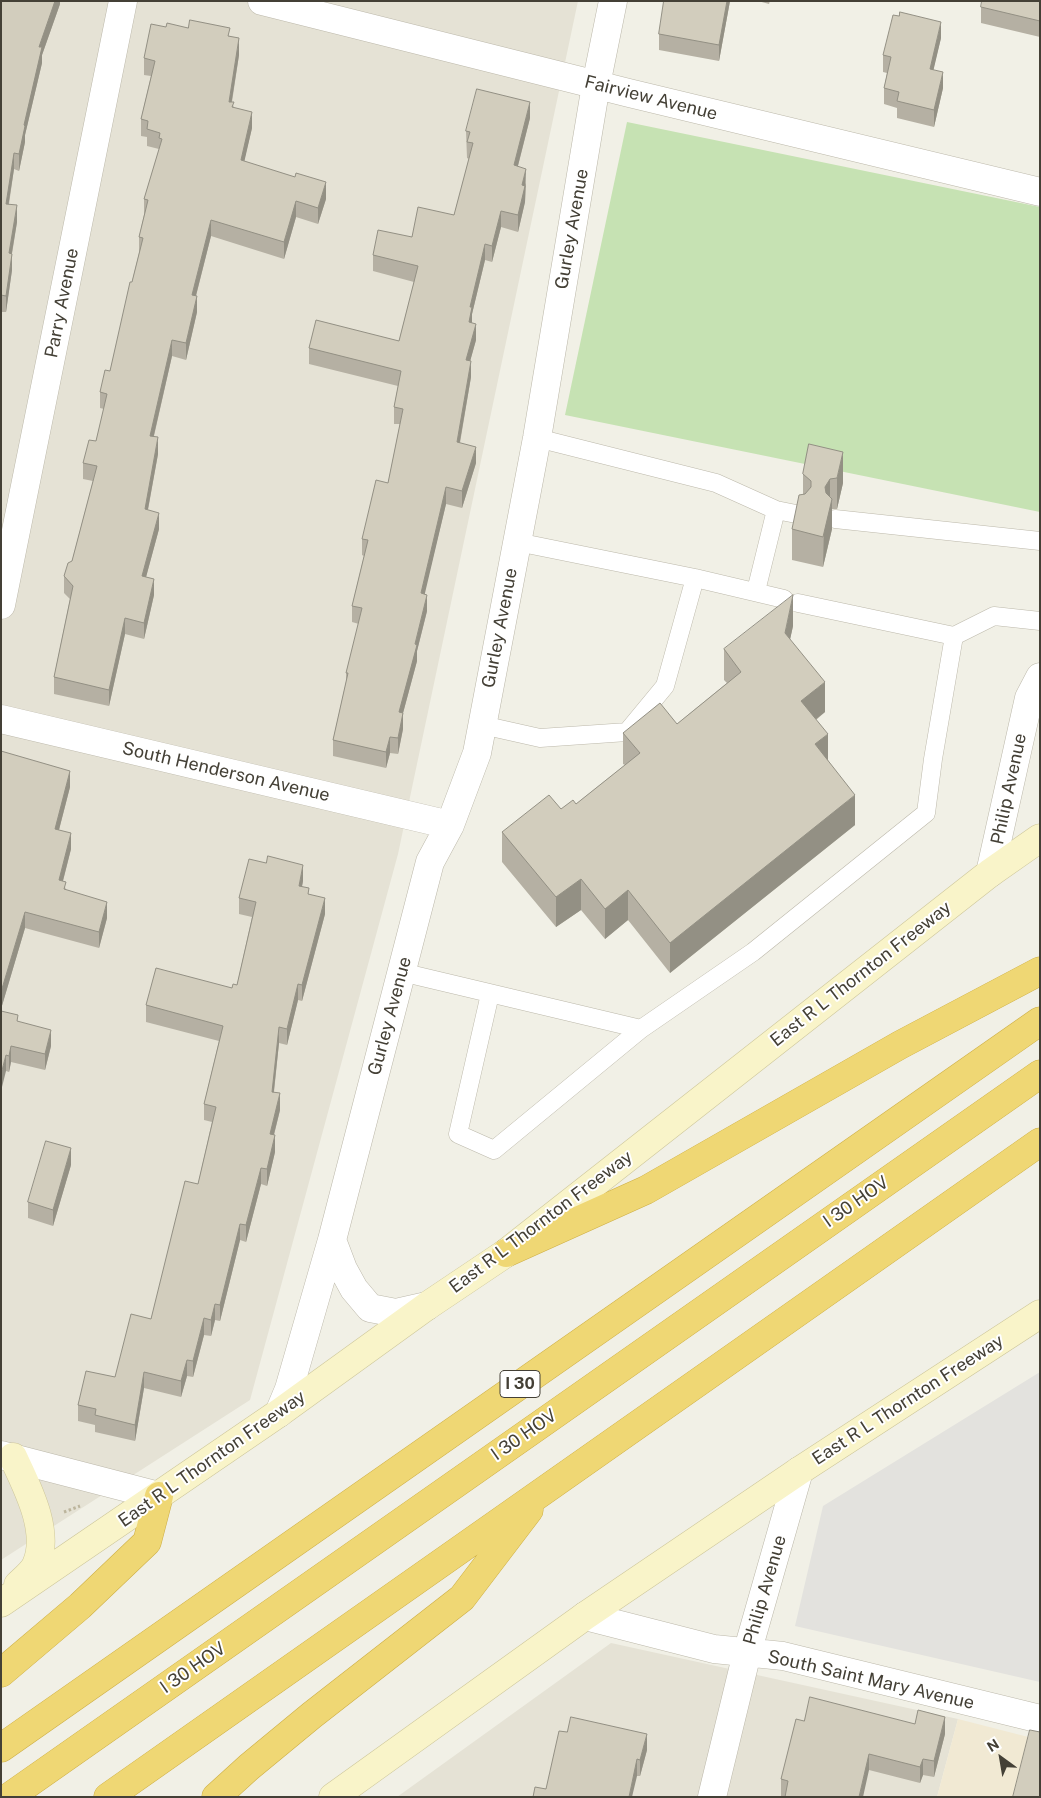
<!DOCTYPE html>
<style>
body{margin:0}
#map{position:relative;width:1041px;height:1798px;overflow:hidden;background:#f1f0e6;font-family:"Public Sans",sans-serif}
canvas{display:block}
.frame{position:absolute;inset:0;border:2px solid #444036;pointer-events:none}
.north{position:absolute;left:976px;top:1733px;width:50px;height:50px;-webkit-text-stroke:4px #fff;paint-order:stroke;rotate:328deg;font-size:14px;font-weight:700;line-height:20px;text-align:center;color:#444036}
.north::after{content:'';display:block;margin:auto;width:18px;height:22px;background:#444036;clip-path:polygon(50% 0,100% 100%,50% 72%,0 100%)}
</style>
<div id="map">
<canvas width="1041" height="1798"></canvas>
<div class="frame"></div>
<div class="north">N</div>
</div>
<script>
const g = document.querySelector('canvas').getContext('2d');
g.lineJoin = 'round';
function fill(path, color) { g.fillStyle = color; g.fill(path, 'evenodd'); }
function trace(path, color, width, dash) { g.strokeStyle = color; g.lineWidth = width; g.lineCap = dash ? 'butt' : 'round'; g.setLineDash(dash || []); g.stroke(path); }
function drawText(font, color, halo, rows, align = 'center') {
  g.font = font + ' "Public Sans",sans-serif'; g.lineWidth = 4; g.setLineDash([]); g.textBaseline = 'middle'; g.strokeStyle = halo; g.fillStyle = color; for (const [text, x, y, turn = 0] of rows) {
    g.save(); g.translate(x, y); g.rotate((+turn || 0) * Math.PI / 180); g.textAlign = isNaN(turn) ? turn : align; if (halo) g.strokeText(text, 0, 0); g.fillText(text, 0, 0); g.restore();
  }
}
const residential = new Path2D(`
 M1,1H578L398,854L250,1400L1,1560Z
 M611,1643L958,1719L937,1797H397Z`);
const commercial = new Path2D(`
 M958,1719L1040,1740V1797H937Z`);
const green = new Path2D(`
 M627,122L1040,207V512L565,415Z`);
const parking = new Path2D(`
 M1040,1372V1682L795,1626L823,1506Z`);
const path = new Path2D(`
 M64,1512L80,1506`);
const lane = new Path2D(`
 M537,438L716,483L776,510L801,515
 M835,519L1040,541
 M517,542L695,578L784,599
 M756,591L776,510
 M798,603L954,636L994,616L1040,621
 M482,725L540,738L627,732L665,686L695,578
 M401,972L641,1029L753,952L926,813L933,759L954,636
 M490,994L458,1134L494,1150L641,1029`);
const street = new Path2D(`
 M262,1L629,93L1040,192
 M1,605L123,1
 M1,719L450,825
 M990,873L1029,698L1040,677
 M332,1240L430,862L450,825L477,753L537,438L596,85L613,1
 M279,1413L289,1389L332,1240L343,1269L354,1289L370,1308L396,1313L427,1306
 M1,1455L159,1496
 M585,1616L714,1649L783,1656L1040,1719
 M712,1797L747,1653L799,1471`);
const secondary = new Path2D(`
 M13,1457C27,1487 51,1532 36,1565C33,1572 24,1579 18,1585
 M1,1603L279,1413L427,1306L506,1253L990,873L1040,838
 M333,1797L585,1616L799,1471L1040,1314`);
const highway = new Path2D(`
 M506,1253L646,1190L900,1045L1040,971
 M1,1673L80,1606L147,1542L159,1496
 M1,1748L1040,1021
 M9,1797L1040,1074
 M108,1797L1040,1142
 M216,1797L249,1767L312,1715L462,1598L529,1510`);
const wall = new Path2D(`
 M1,1H60V4L42,55V63L25,135V142L19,171L14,169L9,204L17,222L12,254V270L6,312H1Z
 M664,1H730L719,61L659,50V34Z
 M758,1H770L769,4Z
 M1040,1V37L981,23V7Z
 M166,27L230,36L239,55L232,102L234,108L252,128L244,161L326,199L318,224L296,217L284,259L211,236L196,296L197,312L186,360L172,356L154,436L158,454L148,510L159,529L146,577L154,595L144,639L125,634L109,706L54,694V677L70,599L64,593V576L72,561L93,481L83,479V463L96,441L104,409L100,408V392L110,371L139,253V237L144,215V199L159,150V149L147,146V137L141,136V119L151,76L144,75V58Z
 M941,38L933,70L943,88L934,127L897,118V108L884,104V88L887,73L883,72V55Z
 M530,118L518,166L526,185L525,202L518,232L501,227L492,262L485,260L472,314V323L476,340L470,361L471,377L460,443L476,463L462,508L446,504L424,594L427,611L417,651V661L403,713V729L398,754L390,753L386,768L333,756V740L346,682V673L359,624L352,622V606L364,556L362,555V539L388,483L400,424H394V407L398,386L309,364V348L399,341L414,282L373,271V255L412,237L454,215L469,159L467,158L466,131Z
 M809,444L843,483L837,509H832V529L823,567L792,560V529L803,495V474Z
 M793,626L790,639L825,712L816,720L828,760L855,825L670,973L628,920L605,939L581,910L556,927L502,862V832L576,804L625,765L623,764V733L677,724L727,683L724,680V649Z
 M1,751L70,787L59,830L71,849L63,881L66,890L107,918L99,948L25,928L1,1009Z
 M303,881L302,886L325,914L302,1001L298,1000L287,1045L279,1043L274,1092L280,1110L274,1135L275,1152L267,1186L261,1184L246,1242L240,1240L220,1321L215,1320L211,1336L204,1335L193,1377L187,1376L181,1397L144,1388L135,1441L95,1432V1425L78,1421V1405L115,1377L151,1319L198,1184L212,1122L204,1120V1104L219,1041L146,1022V1005L232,988L237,985L252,917L239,914V898Z
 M1,1011L18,1022L51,1046L45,1070L11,1062L9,1072L6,1071Z
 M71,1165L53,1226L28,1218V1202Z
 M804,1721L945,1734L934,1777L923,1775L920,1783L869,1770L785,1796H781V1779Z
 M647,1750L640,1776H637L533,1797L546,1789Z`);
const shadedWall = new Path2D(`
 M55,1H60V4L42,55V63L25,135V142L19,171V154L24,125L39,47Z
 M727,1H730L719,61V45Z
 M941,22V38L930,85V69Z
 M239,38V55L229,118V102Z
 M943,72V88L934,127V110Z
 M530,102V118L514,181V165Z
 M252,112V128L241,176V160Z
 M14,153V169L6,220V204Z
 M526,169L525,202L518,232V215L522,185Z
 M326,182V199L318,224V208Z
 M296,201V217L284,259V242Z
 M17,205V222L9,270V253Z
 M501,211V227L492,262V246Z
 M211,220V236L192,311V295Z
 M485,244V260L472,314V324L469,322L470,307Z
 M12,254V270L6,312V296Z
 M197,296V312L186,360V343Z
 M476,324V340L466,376V360Z
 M172,340V356L150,452V436Z
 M471,361V377L457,458V442Z
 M158,437V454L145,525V509Z
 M476,447V463L462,508V491Z
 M843,452V483L837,509V478Z
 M830,479V507L832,499V529L823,567L825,487Z
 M446,487V504L421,610V593Z
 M159,513V529L142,592V576Z
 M154,579V595L144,639V623Z
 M427,595V611L417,651V661L399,728V712Z
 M793,595V626L785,663V633Z
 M125,618V634L109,706V690Z
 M825,682V712L801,731V701Z
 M403,713V729L398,754V738Z
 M828,734V764L815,744Z
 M390,737V753L386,768V752Z
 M70,771V787L55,845V829Z
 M855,795V825L670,973V943Z
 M71,833V849L59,896V880Z
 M303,865V881L299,902V886Z
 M581,879V910L556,927V897Z
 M628,890V920L605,939V909Z
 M325,898V914L302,1001V985Z
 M107,902V918L99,948V932Z
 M25,912V928L1,1009V992Z
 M298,984V1000L287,1045V1029Z
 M279,1027V1043L272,1108V1092Z
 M51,1030V1046L45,1070V1054Z
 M11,1046V1062L9,1072V1056Z
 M6,1055V1071L1,1091V1074Z
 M280,1093V1110L270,1150V1134Z
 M275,1135V1152L267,1186V1169Z
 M71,1148V1165L53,1226V1210Z
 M261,1168V1184L246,1242V1225Z
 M240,1224V1240L220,1321V1305Z
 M215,1304V1320L211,1336V1320Z
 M204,1318V1335L193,1377V1361Z
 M187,1360V1376L181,1397V1381Z
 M144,1372V1388L135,1441V1425Z
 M945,1717V1734L934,1777V1761Z
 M647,1734V1750L640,1776V1760Z
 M869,1754V1770L863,1797H859Z
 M637,1759V1776L632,1797H629Z
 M923,1759V1775L920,1783V1767Z`);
const building = new Path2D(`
 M1,1H55L39,47H42L24,125L25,126L19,154L14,153L6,204L17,205L9,253L12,254L6,296L1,295Z
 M664,1H727L719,45L659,34Z
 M982,1H1040V21L981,7Z
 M900,12L941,22L930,69L943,72L934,110L897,101L899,92L884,88L891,57L883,55L893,15L899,16Z
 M190,20L230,28L228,36L239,38L229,102H234L232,107L252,112L241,160L295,177L296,173L326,182L318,208L296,201L284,242L211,220L192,295L197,296L186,343L172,340L150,436L158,437L145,509L159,513L142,576L154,579L144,623L125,618L109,690L54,677L73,586L64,576L68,563L72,561L97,466L83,463L89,440L96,441L107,394L100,392L105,370L110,371L130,282H132L143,238L139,237L148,200L144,199L162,139L159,138L160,133L147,129L148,121L141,119L155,61L144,58L151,24L166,27L167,23L188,28Z
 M477,89L530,102L514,165L526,169L522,185L525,186L518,215L501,211L492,246L485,244L470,307H472L469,322L476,324L466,360L471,361L457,442L476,447L462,491L446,487L421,593L427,595L415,644L417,645L399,712L403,713L398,738L390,737L386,752L333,740L348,673H346L362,608L352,606L368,540L362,539L376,480L388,483L403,409L394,407L401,371L309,348L316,320L399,341L418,266L373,255L378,230L412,237L418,207L454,215L473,143L467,142L470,132L466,131Z
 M809,444L843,452L837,478L830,479L825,487L826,493L832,499L823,537L792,529L799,495L805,494L811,487V481L803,474Z
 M793,595L785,633L825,682L801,701L828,734L815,744L855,795L670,943L628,890L605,909L581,879L556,897L502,832L549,795L561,809L573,800L576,804L640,753L623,733L660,703L677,724L741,672L724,649Z
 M1,751L70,771L55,829L71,833L59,880L66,882L64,889L107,902L99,932L25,912L1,992Z
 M268,856L303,865L299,886L309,888L308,894L325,898L302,985L298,984L287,1029L279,1027L272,1092L280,1093L270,1134L275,1135L267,1169L261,1168L246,1225L240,1224L220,1305L215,1304L211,1320L204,1318L193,1361L187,1360L181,1381L144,1372L135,1425L95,1415L96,1409L78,1405L86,1371L115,1377L131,1314L151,1319L185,1181L198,1184L216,1107L204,1104L223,1026L146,1005L156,968L232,988L233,984L237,985L256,902L239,898L249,859L266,863Z
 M1,1011L18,1015L17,1021L51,1030L45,1054L11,1046L9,1056L6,1055L1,1074Z
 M46,1141L71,1148L53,1210L28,1202Z
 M810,1697L915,1724L918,1710L945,1717L934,1761L923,1759L920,1767L869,1754L859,1797H785L788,1781L781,1779L796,1719L804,1721Z
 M571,1717L647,1734L640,1760L637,1759L629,1797H533L535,1787L546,1789L559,1731L567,1732Z
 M1030,1730L1040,1732V1797H1013Z`);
const shields = [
 [520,1384,40]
];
const shieldNames = [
 ["I 30",520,1384]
];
const streetNames = [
 ["Fairview Avenue",651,98,14],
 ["Gurley Avenue",572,229,-80],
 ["Parry Avenue",62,303,-79],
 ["Gurley Avenue",500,628,-79],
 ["South Henderson Avenue",226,772,13],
 ["Philip Avenue",1009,789,-78],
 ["East R L Thornton Freeway",861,974,-38],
 ["Gurley Avenue",390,1016,-75],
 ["I 30 HOV",856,1202,-35],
 ["East R L Thornton Freeway",541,1222,-37],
 ["East R L Thornton Freeway",908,1400,-33],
 ["I 30 HOV",524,1435,-35],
 ["East R L Thornton Freeway",212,1459,-35],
 ["Philip Avenue",765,1590,-74],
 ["I 30 HOV",193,1668,-35],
 ["South Saint Mary Avenue",871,1680,13]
];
fill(residential, '#e5e2d5');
fill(commercial, '#f1e9d3');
fill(green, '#c6e2b3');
fill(parking, '#e3e2de');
trace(lane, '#bcb8aa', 19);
trace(street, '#bcb8aa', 29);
trace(secondary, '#cdc69a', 29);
trace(highway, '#cdae45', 29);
trace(path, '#bcb59d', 3, [2.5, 2.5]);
trace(lane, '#fff', 18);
trace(street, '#fff', 28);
trace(secondary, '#f9f4c9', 28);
trace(highway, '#efd774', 28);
fill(wall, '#b5b0a3');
fill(shadedWall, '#939084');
fill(building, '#d2cdbd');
trace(building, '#939084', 1);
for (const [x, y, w] of shields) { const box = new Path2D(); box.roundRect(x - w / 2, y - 13.5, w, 27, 4); g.fillStyle = '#fff'; g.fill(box); trace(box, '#444036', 1); }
drawText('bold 16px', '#444036', null, shieldNames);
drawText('18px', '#444036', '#fff', streetNames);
</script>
